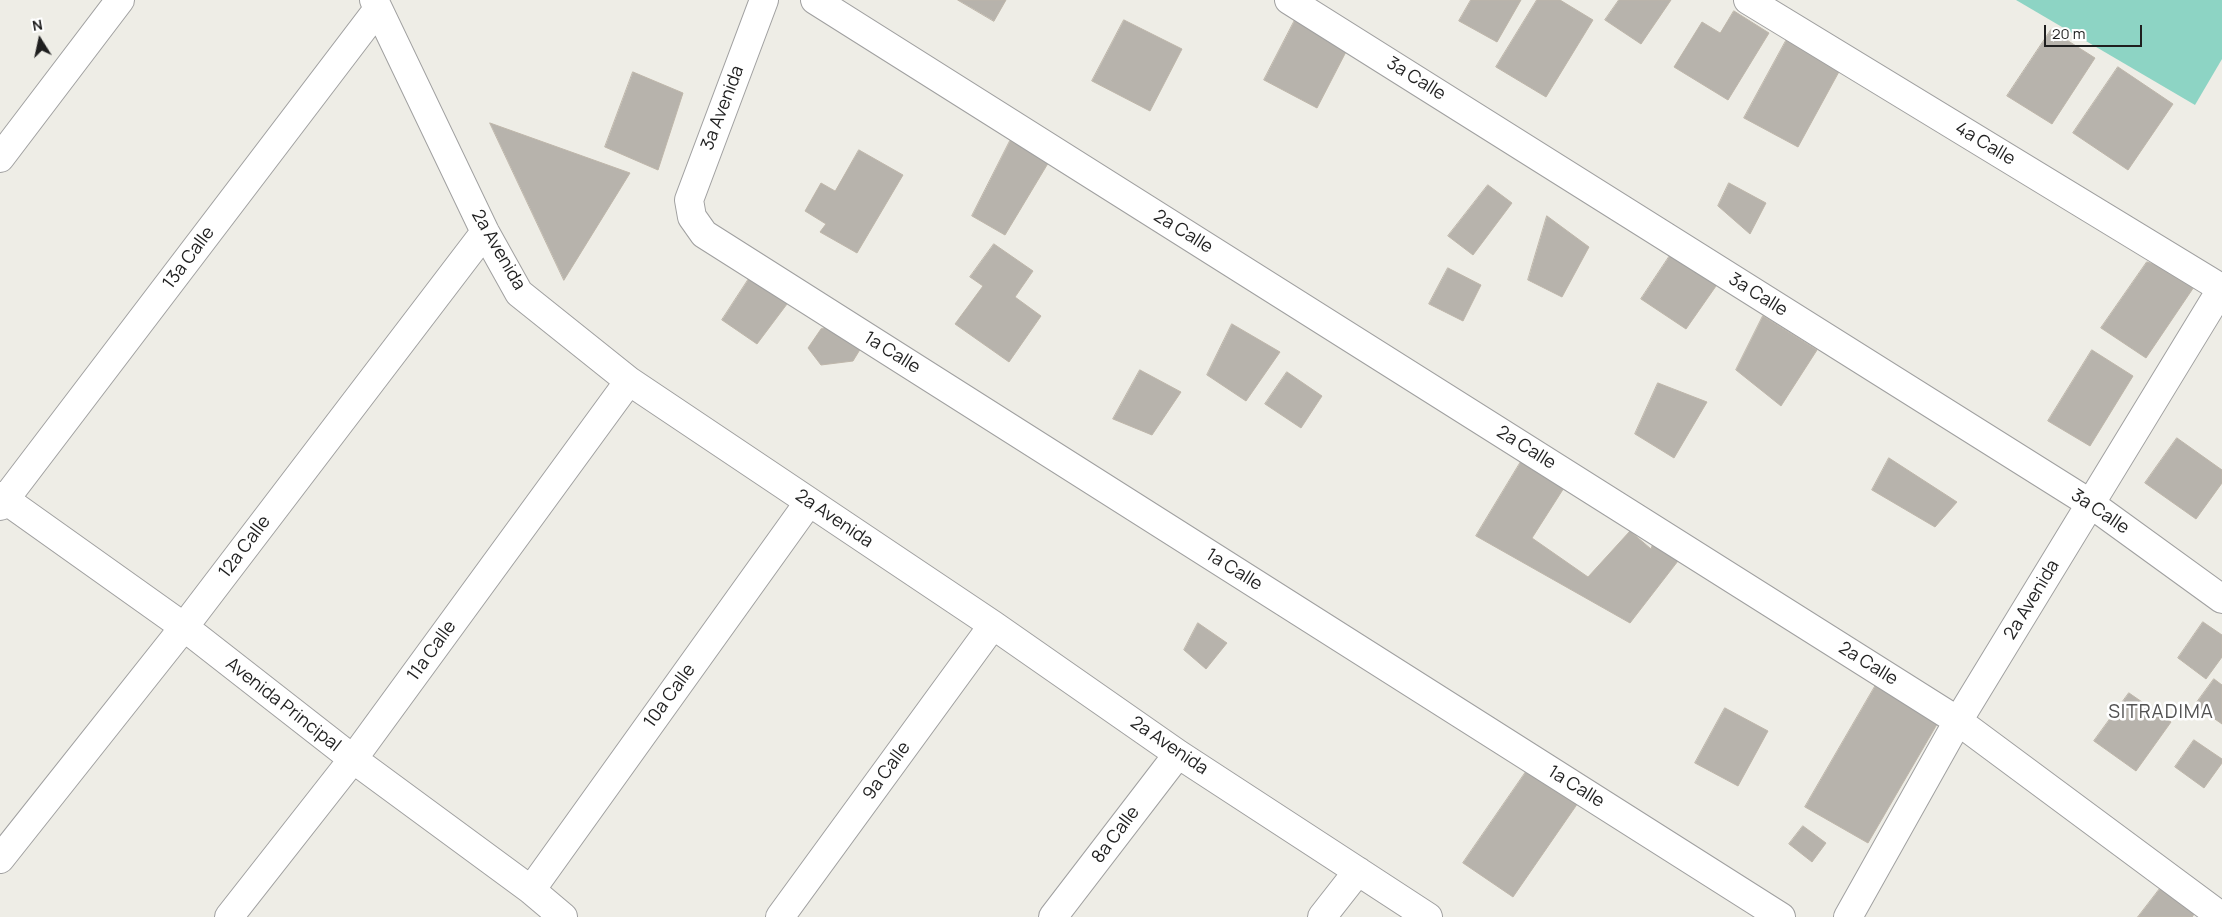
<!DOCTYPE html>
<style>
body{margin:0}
#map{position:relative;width:2222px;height:917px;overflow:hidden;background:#eeede6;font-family:Manrope,sans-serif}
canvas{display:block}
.north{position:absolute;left:15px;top:15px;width:50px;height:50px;-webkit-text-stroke:4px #fff;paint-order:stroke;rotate:350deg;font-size:14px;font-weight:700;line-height:20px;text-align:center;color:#1f1f1f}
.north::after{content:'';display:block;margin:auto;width:18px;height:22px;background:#1f1f1f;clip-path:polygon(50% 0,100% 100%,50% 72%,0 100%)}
.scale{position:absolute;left:2044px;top:25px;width:98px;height:22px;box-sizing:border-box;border:2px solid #1f1f1f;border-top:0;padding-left:6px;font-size:15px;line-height:18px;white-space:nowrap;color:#1f1f1f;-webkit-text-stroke:4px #fff;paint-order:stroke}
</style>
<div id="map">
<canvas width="2222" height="917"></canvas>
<div class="north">N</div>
<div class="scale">20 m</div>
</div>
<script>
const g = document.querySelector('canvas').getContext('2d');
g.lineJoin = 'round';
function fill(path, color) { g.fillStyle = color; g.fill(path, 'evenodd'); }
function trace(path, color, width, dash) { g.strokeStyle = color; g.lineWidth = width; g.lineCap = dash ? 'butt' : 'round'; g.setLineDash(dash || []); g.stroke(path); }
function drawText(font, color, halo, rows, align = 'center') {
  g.font = font + ' Manrope,sans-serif'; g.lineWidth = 5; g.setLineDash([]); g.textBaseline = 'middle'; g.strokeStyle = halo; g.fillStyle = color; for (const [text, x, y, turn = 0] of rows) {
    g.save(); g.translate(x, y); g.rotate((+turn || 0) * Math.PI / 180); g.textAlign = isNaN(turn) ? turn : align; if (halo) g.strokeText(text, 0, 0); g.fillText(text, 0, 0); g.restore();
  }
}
const pitch = new Path2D(`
 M2016,0H2222V59L2195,105Z`);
const building = new Path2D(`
 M958,0H1006L994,21Z
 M1471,0H1521L1497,42L1459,21Z
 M1537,0H1560L1593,20L1546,97L1496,67Z
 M1619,0H1671L1641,44L1605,20Z
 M1734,11L1769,33L1728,100L1674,67L1702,22L1720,33Z
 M1296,18L1349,46L1317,108L1264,80Z
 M1124,20L1182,49L1150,111L1092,81Z
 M2051,30L2095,58L2052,124L2007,96Z
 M1787,39L1841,68L1798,147L1744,118Z
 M2118,67L2173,104L2128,170L2073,133Z
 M633,72L683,93L658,170L605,147Z
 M490,123L630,173L564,280Z
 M1010,141L1050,160L1005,235L972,216Z
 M859,150L903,175L857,253L820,232L826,224L805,211L821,183L835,191Z
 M1729,183L1766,203L1750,234L1718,206Z
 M1488,185L1512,203L1473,255L1448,236Z
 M1547,216L1589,247L1562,297L1528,280Z
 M994,244L1033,271L1015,297L1041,316L1009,362L955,324L983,286L970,277Z
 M1677,245L1723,276L1686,329L1641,299Z
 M2147,262L2200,278L2146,358L2101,328Z
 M1448,268L1481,285L1463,321L1429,304Z
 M752,274L793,296L757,344L722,320Z
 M1763,316L1817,350L1781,406L1736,370Z
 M846,321L867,338L853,361L821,365L808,348L821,329Z
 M1232,324L1280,352L1246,401L1207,375Z
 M2092,350L2133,376L2090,446L2048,421Z
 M1140,370L1181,392L1152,435L1113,419Z
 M1287,372L1322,396L1301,428L1265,404Z
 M1658,383L1707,402L1674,458L1635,434Z
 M2177,438L2222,470V483L2196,519L2145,483Z
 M1528,450L1569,480L1532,538L1588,577L1630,531L1651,549L1659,526L1688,548L1630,623L1476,536Z
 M1889,458L1957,502L1935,527L1872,490Z
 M2203,622L2222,635V657L2206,679L2178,658Z
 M1198,623L1227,643L1206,669L1184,650Z
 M1884,671L1947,707L1868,843L1805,807Z
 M2214,679L2222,685V724L2195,705Z
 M2129,693L2171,722L2136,771L2094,741Z
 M1725,708L1768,731L1738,786L1695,763Z
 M2194,740L2222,759V763L2204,788L2175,767Z
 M1539,753L1589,787L1513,897L1463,863Z
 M1803,826L1826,843L1812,862L1789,844Z
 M2162,886L2195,913L2192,917H2138Z`);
const minor = new Path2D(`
 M374,0L485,232L519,293L629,381L993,625L1178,754L1428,917
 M764,0L689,200L692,217L704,234L1781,917
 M815,0L1958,721L2222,917
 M1289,0L2091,504L2222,599
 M1748,0L2221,288
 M0,158L120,0
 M0,496L184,627L353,759L531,890L563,917
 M0,506L378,9
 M0,859L184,627L485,232
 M531,890L809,502
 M229,917L353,759L629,381
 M780,917L993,625
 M1053,917L1178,754
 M1322,917L1358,871
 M1848,917L1958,721L2222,288`);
const streetNames = [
 ["3a Calle",1416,79,32],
 ["3a Avenida",723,108,-69],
 ["4a Calle",1985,144,31],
 ["2a Calle",1183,232,32],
 ["2a Avenida",498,250,60],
 ["13a Calle",189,258,-53],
 ["3a Calle",1758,295,32],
 ["1a Calle",892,353,32],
 ["2a Calle",1526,448,32],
 ["3a Calle",2100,512,34],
 ["2a Avenida",834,519,34],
 ["12a Calle",245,547,-53],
 ["1a Calle",1234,570,32],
 ["2a Avenida",2032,600,-59],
 ["11a Calle",432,651,-54],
 ["2a Calle",1868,664,32],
 ["10a Calle",670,696,-54],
 ["Avenida Principal",283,705,38],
 ["2a Avenida",1169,746,34],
 ["9a Calle",887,771,-54],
 ["1a Calle",1576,787,32],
 ["8a Calle",1116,835,-53]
];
const neighbourhoodNames = [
 ["SITRADIMA",2161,713]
];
fill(pitch, '#8dd4c4');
fill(building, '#b7b3ac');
trace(building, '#beb6aa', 1);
trace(minor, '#a0a0a0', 30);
trace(minor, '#fff', 28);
drawText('18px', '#1f1f1f', '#fff', streetNames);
g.letterSpacing = '1px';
drawText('19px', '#525252', '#fff', neighbourhoodNames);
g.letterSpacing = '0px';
</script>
